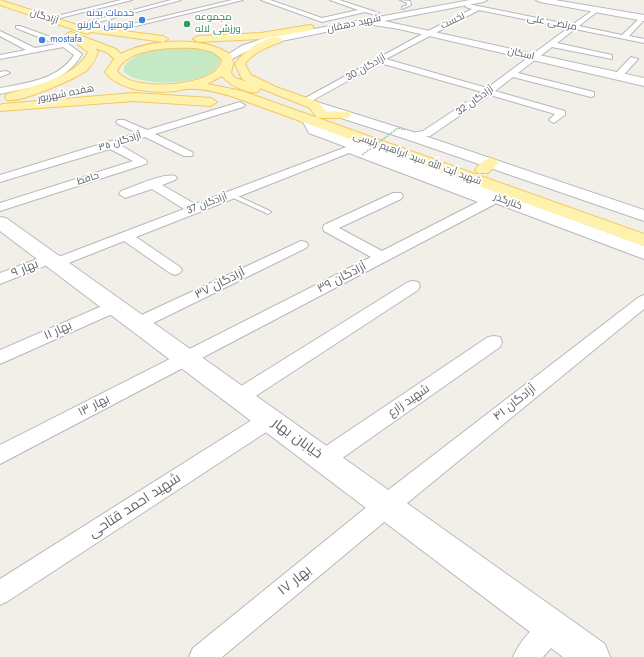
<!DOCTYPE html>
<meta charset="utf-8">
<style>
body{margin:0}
canvas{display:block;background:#f1efe8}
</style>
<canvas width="644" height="657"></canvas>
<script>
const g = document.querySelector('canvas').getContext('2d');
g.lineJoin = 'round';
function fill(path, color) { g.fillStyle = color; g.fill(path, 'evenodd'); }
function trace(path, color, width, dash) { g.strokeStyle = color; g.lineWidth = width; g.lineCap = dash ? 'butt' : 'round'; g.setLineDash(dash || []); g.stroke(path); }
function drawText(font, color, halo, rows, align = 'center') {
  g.font = font + ' Jost,Cairo,sans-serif'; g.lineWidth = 3.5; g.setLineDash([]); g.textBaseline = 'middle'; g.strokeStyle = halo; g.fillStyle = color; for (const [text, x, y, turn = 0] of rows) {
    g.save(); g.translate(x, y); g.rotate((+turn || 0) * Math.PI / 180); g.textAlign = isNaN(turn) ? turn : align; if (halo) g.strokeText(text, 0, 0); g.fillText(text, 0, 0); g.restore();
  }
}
const green = new Path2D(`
 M196,47L216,54L220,59C219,86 142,89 124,72V66C142,46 171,48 196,47Z`);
const lane = new Path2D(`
 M400,0L410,1L411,5L402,9V7L407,5V3Z
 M231,193L270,211L271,212L268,214L266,213L229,196L228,195Z`);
const street = new Path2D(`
 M121,0H132L48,21L45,19Z
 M171,0H181L80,27L77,25Z
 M232,0H243L115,31L112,29Z
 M261,0H270L322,18L358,10L330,0H339L379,13L376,15L365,12L322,22Z
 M468,4L572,25L596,8L599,10L598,11L579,26L622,35L642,16L644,17V20L629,36L644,39V43L575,29L557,43L612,55V59L552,47L518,73L594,92V96L591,97L513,77L495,91L565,111V115L554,123L549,120L555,114L490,95L430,136L407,138L406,136L407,134L423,131L482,92L380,63L306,104L303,105L298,102L426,32L472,9L466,7L465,6ZM479,10L568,28L487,88L386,59Z
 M16,26H20L67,43L82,54C65,84 31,87 0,94V88C26,83 58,80 74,55L63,47L0,59V55L26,50L0,36V31L35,48L56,44L16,28Z
 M631,57L638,59L621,78H615V74Z
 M6,71L10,73L0,77V72Z
 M240,102L245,105L243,107L155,134L192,152L193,154L192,156H184L145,137L120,145L146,160L147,162L146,164L0,211V203L133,161L110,149L0,182V175L137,133L118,124L116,122L118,120H124L147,130Z
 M357,143L362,146L358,149L488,197L496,194L502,198L493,205L0,464V445L371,257L324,231L323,228L324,225L393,193H401L403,196L401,199L339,228L382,251L478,202L349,153L136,237L180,267L182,270L180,273L175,275L170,273L124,241L61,266L56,268L50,264L0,284V273L45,256L50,254L56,258L184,209L152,189L125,198L119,194L121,191C133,187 163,173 175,176L177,178L175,180L162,185L195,204Z
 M301,241L306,242L308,245L306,248L145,327L139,329L133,327L131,323L133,319Z
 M413,281L418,282L420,286L418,290L245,403L239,405L233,403L230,397L233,391L408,282Z
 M644,295V309L395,513L222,657H189L193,648L379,497L639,297Z
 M116,300L121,302L124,306L121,310L0,364V350Z
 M494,336L500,337L502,342L500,347L331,466L324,469L317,466L314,459L317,452L488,337Z
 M270,411L277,413L279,419L277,425L8,601L0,605V579L263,413Z
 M552,615L561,619L565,628L561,637L543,657H513C520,641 536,622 552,615Z`);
const secondary = new Path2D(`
 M470,0H487L483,2L384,21L644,78V86L399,29L367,24L350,27L267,44L249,50L228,61L223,58L241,46L265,38Z
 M536,0H555L644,15V21L540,2Z
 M314,101L416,133L644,210V221L406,139L310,108L308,105Z
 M309,116L314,117L319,127L644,246V259L309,133L302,120L304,117Z
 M0,217L6,218L605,644L610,657H563L0,231Z`);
const primary = new Path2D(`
 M0,0L77,25L163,36L168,39L163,42L91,32L87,34L0,5Z
 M310,25L313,26V30L261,39L198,42L193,39L198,36L261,33Z
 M71,32L116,49L121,54C149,39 207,35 232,56L233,64L231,73L235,78L248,82L242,79L235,64C242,53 266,34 281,38L282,40L281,42C268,47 253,52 245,64L251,75L276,87L318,102L326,111L349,112L351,115L349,118H317L310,108L260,88L258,92C247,94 229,85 222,76L207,84L242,91L644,234V246L234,97C219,93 204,88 188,89C184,89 180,90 176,91C154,93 120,92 105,72L114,59L108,53L95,48L98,52C95,60 93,64 87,70C76,79 20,103 7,100L5,97L7,94C30,87 77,77 88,52L68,37L66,35L68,33ZM196,48L213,52L222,59C221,61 221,65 219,67C205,86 143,90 124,77C121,76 119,73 117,71C128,47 173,47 196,48Z
 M134,93L211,98L217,102L211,106L134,101L0,111V105L3,104Z
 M491,158L496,160L499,163L488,173H478L475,170C479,164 484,160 491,158Z`);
const pathBridge = new Path2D(`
 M362,155L398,128L405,130`);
const markers = [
 [142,20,4,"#3f7fe0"],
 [187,24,4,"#2e9e5b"],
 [42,40,4,"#3f7fe0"]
];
const farShopnames = [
 ["خدمات بدنه",134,14],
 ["اتومبیل کارینو",134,26],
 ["mostafa",50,40,"left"]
];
const farStreetnames = [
 ["آزادگان",44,17,19],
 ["نخست",453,21,-26],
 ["مرتضی علی",552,23,11],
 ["شهید دهقان",354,24,-12],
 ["اسکان",521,54,13],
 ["آزادگان 30",366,68,-29],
 ["هفده شهریور",66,94,-11],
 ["آزادگان 32",475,101,-35],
 ["آزادگان ۳۵",120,142,-17],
 ["شهید آیت الله سید ابراهیم رئیسی",417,159,20],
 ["حافظ",88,179,-18],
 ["کنارگذر",508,202,21],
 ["آزادگان 37",207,204,-21]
];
const farLeisurenames = [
 ["مجموعه",195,18],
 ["ورزشی لاله",195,30]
];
const streetNames = [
 ["بهار ۹",25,269,-22],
 ["آزادگان ۳۹",342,278,-27],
 ["آزادگان ۳۷",220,284,-26],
 ["بهار ۱۱",58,331,-24],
 ["شهید زارع",409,401,-34],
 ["آزادگان ۴۱",515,403,-38],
 ["بهار ۱۳",94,406,-27]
];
const nearStreetnames = [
 ["خیابان بهار",297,439,36],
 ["شهید احمد قتاحی",135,506,-33],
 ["بهار ۱۷",295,581,-39]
];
fill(green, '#c5e8c5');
trace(lane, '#b5b8bc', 2);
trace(street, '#b5b8bc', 2);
trace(secondary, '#b6babf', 2);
trace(primary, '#f2c960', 2);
fill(lane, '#fff');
fill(street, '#fff');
fill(secondary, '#fff');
fill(primary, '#fff2af');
trace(pathBridge, '#9cc7a9', 1.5, [2, 1]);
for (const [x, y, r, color] of markers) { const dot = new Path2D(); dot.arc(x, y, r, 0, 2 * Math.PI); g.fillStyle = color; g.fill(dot); trace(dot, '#fff', 1.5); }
drawText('10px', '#366cbe', '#fff', farShopnames, 'right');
drawText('10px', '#5f6368', '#fff', farStreetnames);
drawText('10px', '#27864d', '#fff', farLeisurenames, 'left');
drawText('12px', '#5f6368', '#fff', streetNames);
drawText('14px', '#5f6368', '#fff', nearStreetnames);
</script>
